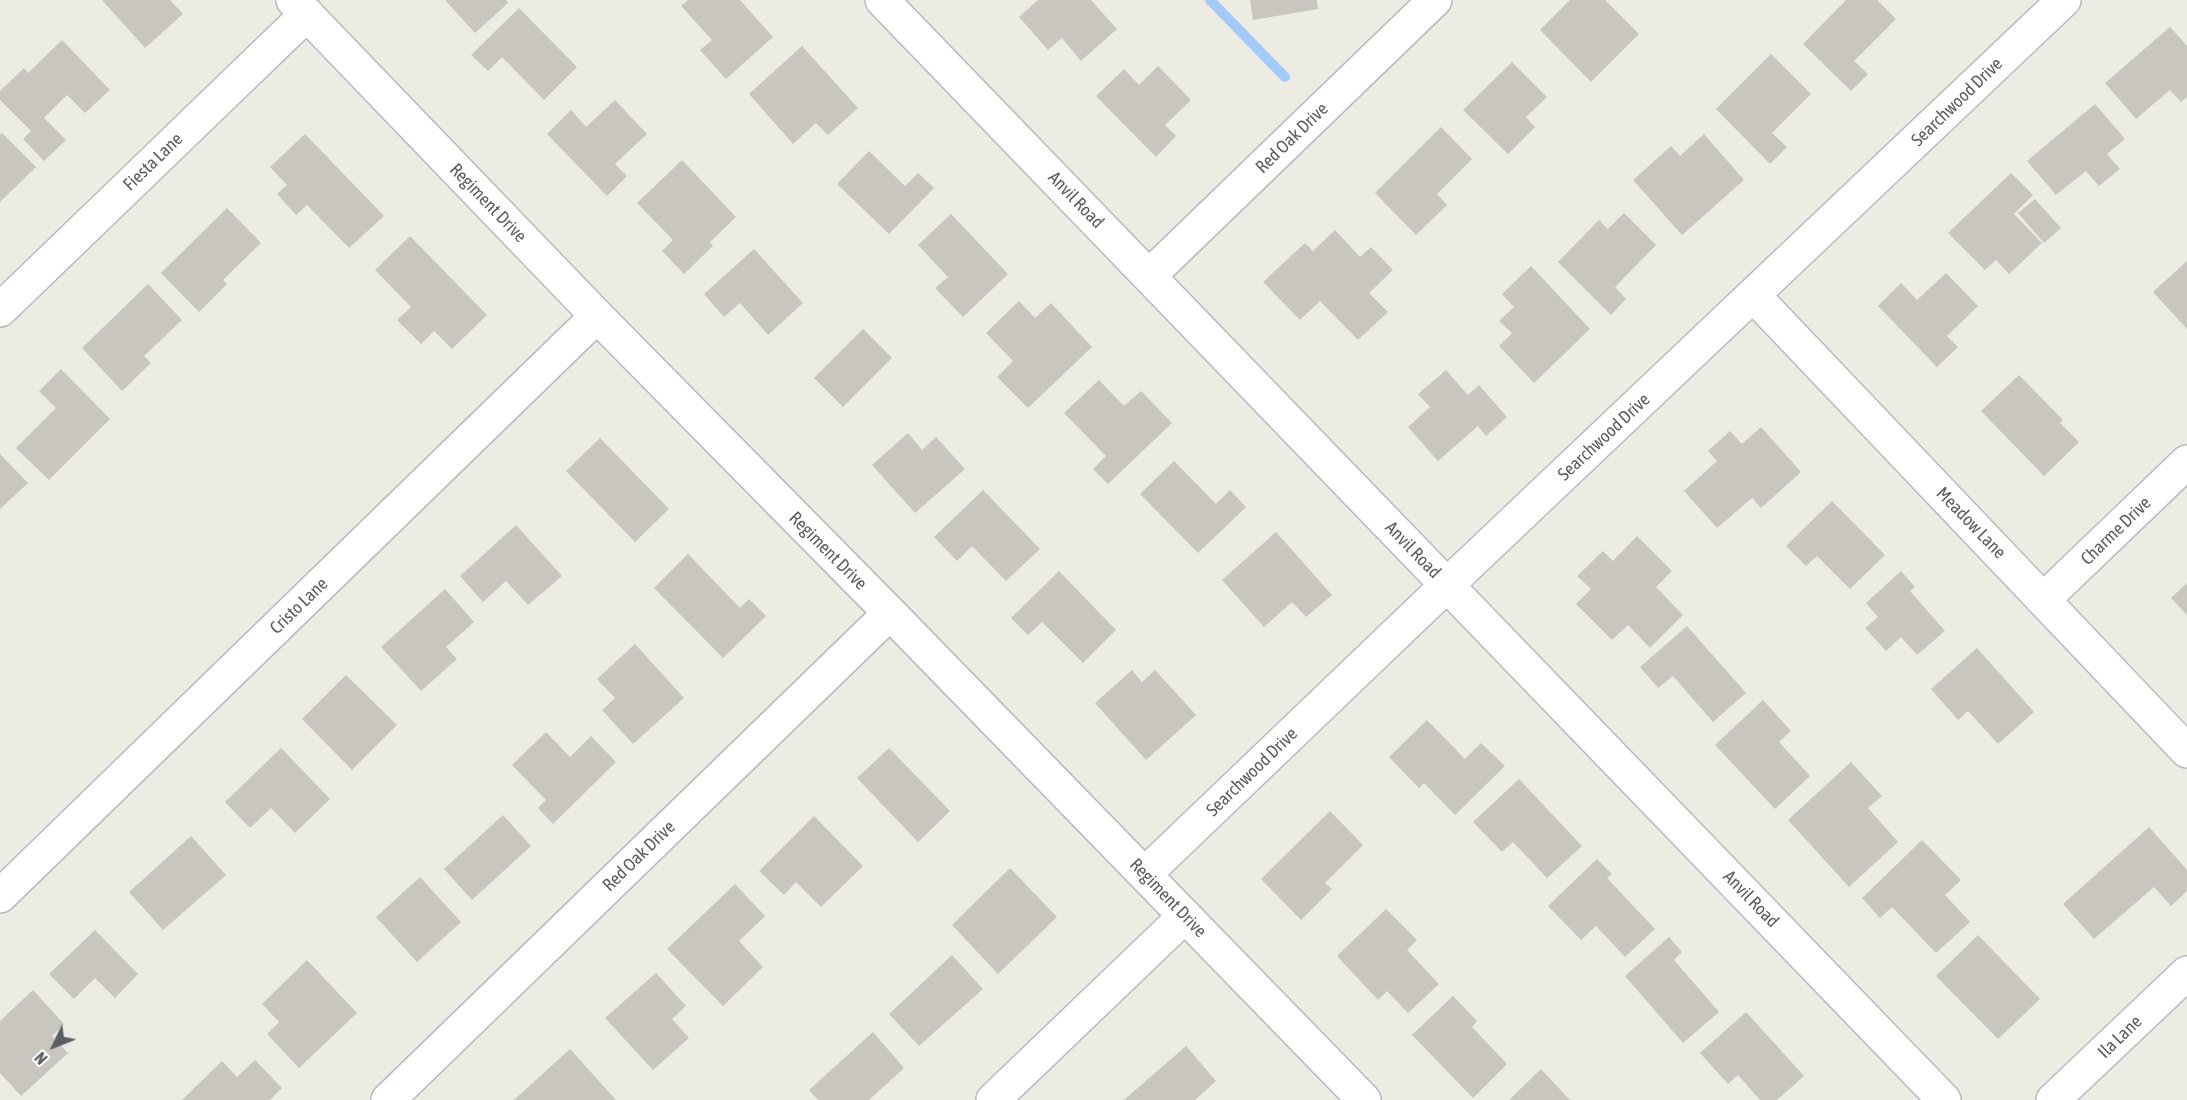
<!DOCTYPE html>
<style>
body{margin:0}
#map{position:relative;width:2187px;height:1100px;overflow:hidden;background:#edece2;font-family:"Asap Condensed",sans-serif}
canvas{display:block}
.north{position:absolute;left:24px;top:1016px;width:60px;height:60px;-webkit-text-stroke:4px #fff;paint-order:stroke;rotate:227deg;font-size:16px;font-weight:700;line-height:24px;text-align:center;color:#5a5d62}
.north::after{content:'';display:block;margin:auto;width:21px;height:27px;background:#5a5d62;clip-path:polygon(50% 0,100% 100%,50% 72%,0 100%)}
</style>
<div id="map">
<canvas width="2187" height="1100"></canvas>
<div class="north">N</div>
</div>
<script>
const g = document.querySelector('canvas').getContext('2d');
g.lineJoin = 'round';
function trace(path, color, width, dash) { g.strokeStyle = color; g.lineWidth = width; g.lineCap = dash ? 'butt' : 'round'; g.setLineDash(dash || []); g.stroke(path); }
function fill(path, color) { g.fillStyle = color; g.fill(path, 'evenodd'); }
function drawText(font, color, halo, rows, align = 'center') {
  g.font = font + ' "Asap Condensed",sans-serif'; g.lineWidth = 5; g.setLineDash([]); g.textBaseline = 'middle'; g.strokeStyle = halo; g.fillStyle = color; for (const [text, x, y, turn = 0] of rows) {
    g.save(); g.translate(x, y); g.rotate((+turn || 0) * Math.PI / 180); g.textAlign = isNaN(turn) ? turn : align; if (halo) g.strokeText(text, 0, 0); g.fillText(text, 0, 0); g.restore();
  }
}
const stream = new Path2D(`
 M1210,0L1285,77`);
const building = new Path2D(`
 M102,0H170L183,14L145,48Z
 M445,0H506L508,3L475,33Z
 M688,0H740L773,37L726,79L700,50L712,40L681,6Z
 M1038,0H1091L1117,29L1081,61L1062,38L1048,50L1019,17Z
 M1250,0H1317L1318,9L1253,20Z
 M1570,0H1605L1639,34L1591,82L1540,30Z
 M1846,0H1877L1896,19L1854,61L1868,74L1851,91L1803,44Z
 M519,8L577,67L544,100L502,57L488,71L471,55Z
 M2170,27L2187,46V97L2181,102L2170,90L2136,119L2105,83Z
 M62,40L110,90L85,113L67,95L44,118L66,140L44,161L23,139L31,131L0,100V91L24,68L28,73Z
 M802,46L858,108L828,135L816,123L793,144L749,94Z
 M1771,54L1811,94L1772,133L1787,147L1770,164L1716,109Z
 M1512,62L1547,97L1526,117L1535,127L1508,154L1463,110Z
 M1158,66L1191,100L1165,125L1176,136L1156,157L1096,96L1124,69L1139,85Z
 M615,100L647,134L615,164L627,176L607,196L547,134L571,110L586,127Z
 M2095,104L2125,139L2107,154L2120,169L2099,186L2086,171L2056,195L2027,161Z
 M1441,127L1472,159L1437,194L1447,205L1416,235L1375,193Z
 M2,133L36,167L0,202V135Z
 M305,134L384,216L349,248L307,205L296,215L277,194L287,185L270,167Z
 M1704,134L1744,180L1682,235L1633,180L1671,146L1680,156Z
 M869,151L905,186L918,173L934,188L889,234L837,184Z
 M682,160L736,217L710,242L713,246L684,274L662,251L673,240L637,203Z
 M2011,173L2033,195L2014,214L2042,243L2009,274L1996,260L1985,270L1948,233Z
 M2035,199L2061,228L2044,243L2018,213Z
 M227,208L261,243L223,280L227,284L199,312L161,273Z
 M1624,213L1656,245L1615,287L1626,299L1611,315L1558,262L1599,220L1608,229Z
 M951,214L1008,274L963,317L935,288L948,277L918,245Z
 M1335,230L1360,257L1371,247L1393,270L1369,293L1388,312L1358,340L1320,301L1300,320L1263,282L1305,243L1313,251Z
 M410,236L487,315L452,349L434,331L421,344L397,320L411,307L375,270Z
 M754,249L803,303L768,335L740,303L724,317L704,294Z
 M2187,261V329L2153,292Z
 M1531,266L1590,329L1534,383L1499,346L1512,333L1499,321L1514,307L1502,294Z
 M1946,273L1978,306L1947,336L1958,347L1937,367L1878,306L1901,283L1917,300Z
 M148,284L182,320L144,356L151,363L122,391L82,348Z
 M1019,301L1035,318L1051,303L1092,347L1028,408L997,377L1013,361L986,333Z
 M863,329L892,358L843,407L814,378Z
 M61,369L110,419L49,480L16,448L56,408L39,391Z
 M1446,370L1468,395L1479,385L1507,417L1486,436L1478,426L1438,461L1408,427L1430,407L1418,394Z
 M2019,375L2063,420L2060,423L2079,442L2044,476L1981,411Z
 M1099,380L1124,406L1141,391L1172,423L1108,484L1093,469L1106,456L1064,413Z
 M1761,427L1801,472L1761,508L1752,498L1717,528L1684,491L1717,461L1708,451L1730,431L1742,444Z
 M908,433L922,450L936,437L965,469L915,513L872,465Z
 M600,438L669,509L635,542L566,471Z
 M0,454L28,483L0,509Z
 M1174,461L1216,504L1230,490L1246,507L1198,553L1140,494Z
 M983,490L1040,549L1006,581L972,546L957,561L934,537Z
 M1832,501L1885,555L1850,589L1817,556L1806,566L1786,546Z
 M516,525L562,576L528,605L506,581L483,602L460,576Z
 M1276,532L1332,595L1306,617L1292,602L1264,627L1222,580Z
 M1637,536L1672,571L1656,587L1683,615L1650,648L1628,625L1612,640L1576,604L1591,589L1577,576L1603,551L1613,561Z
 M688,554L740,608L749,599L766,616L723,658L654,588Z
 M1059,571L1116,630L1083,663L1042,622L1028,635L1011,618Z
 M1901,571L1915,587L1910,591L1945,631L1917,655L1901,637L1886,651L1865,628L1878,617L1866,603Z
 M2187,583V615L2171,598Z
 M445,589L474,622L446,647L457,659L421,691L381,647Z
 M1687,626L1746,693L1713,722L1673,676L1658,688L1640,667Z
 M635,644L684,698L633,744L602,710L615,698L597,679Z
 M1977,648L2034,712L1998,744L1968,711L1958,720L1931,689Z
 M1132,670L1142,682L1155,670L1196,715L1146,760L1095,703Z
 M346,675L397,725L352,770L302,719Z
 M1763,700L1791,731L1779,742L1810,776L1775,809L1715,745Z
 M1427,720L1465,759L1481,743L1505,766L1455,815L1424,783L1419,788L1389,757Z
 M546,732L570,757L591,736L616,762L553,824L538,808L546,800L512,765Z
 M281,748L330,799L295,833L271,808L250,828L225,802Z
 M889,748L950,811L918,842L857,778Z
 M1851,762L1882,796L1868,808L1898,842L1849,887L1788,820Z
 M1519,779L1582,846L1547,878L1513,842L1502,852L1473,822Z
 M1330,811L1363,845L1325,883L1332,889L1301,920L1261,879Z
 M503,815L531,846L472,900L444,869Z
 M814,816L863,866L821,907L796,882L784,895L759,871Z
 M2149,827L2187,870V891L2171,906L2154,887L2094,939L2063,904Z
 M191,836L226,875L163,930L129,892Z
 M1922,840L1961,880L1945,895L1970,922L1936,953L1892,907L1880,918L1862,898Z
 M1597,859L1612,874L1607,878L1655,929L1625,957L1596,926L1581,940L1548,906Z
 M1010,868L1057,917L998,974L952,925Z
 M420,877L461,922L417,962L376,917Z
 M735,884L765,916L739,941L763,967L723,1006L667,949Z
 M1386,909L1417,940L1407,950L1439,984L1408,1013L1387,991L1378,1000L1337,956Z
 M95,930L138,974L115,998L95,978L74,999L49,974Z
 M1978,935L2040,999L1998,1039L1936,976Z
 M1669,937L1682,952L1674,960L1719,1012L1683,1043L1625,976Z
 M952,955L983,989L919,1046L889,1014Z
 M307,960L357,1013L299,1068L267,1034L279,1022L262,1004Z
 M656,973L686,1006L672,1019L689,1038L653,1070L605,1018Z
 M33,990L64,1024L52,1036L68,1053L21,1096L0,1073V1021Z
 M1453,996L1477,1021L1472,1027L1507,1064L1473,1098L1412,1035Z
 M1746,1012L1804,1076L1777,1100H1760L1738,1075L1728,1084L1700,1053Z
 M873,1032L904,1068L869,1100H818L809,1090Z
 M1186,1046L1216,1081L1195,1100H1124Z
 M570,1049L616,1100H514Z
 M255,1060L282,1088L270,1100H182L222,1061L237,1077Z
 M1541,1069L1570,1100H1509Z`);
const minor = new Path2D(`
 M293,0L597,316L890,613L1364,1100
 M882,0L1944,1100
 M1149,276L1435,0
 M1753,295L2187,751
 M0,310L307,14
 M2044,599L2187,462
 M1145,874L1447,585L2064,0
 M0,896L597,316
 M388,1100L890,613
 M993,1100L1185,916
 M2053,1100L2187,973`);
const streetNames = [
 ["Searchwood Drive",1957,102,-44],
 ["Red Oak Drive",1292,138,-44],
 ["Fiesta Lane",153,162,-44],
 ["Anvil Road",1076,200,46],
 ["Regiment Drive",488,203,46],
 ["Searchwood Drive",1604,437,-43],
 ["Meadow Lane",1971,523,46],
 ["Charme Drive",2116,531,-44],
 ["Anvil Road",1413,550,46],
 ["Regiment Drive",828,551,45],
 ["Cristo Lane",299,606,-44],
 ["Searchwood Drive",1252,772,-44],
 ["Red Oak Drive",639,856,-44],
 ["Regiment Drive",1168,898,46],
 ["Anvil Road",1751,899,46],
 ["Ila Lane",2120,1037,-44]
];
trace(stream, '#a4c9fb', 10);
fill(building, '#c8c6bf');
trace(minor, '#b7b9be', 36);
trace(minor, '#fff', 33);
drawText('18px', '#5a5d62', '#fff', streetNames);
</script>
